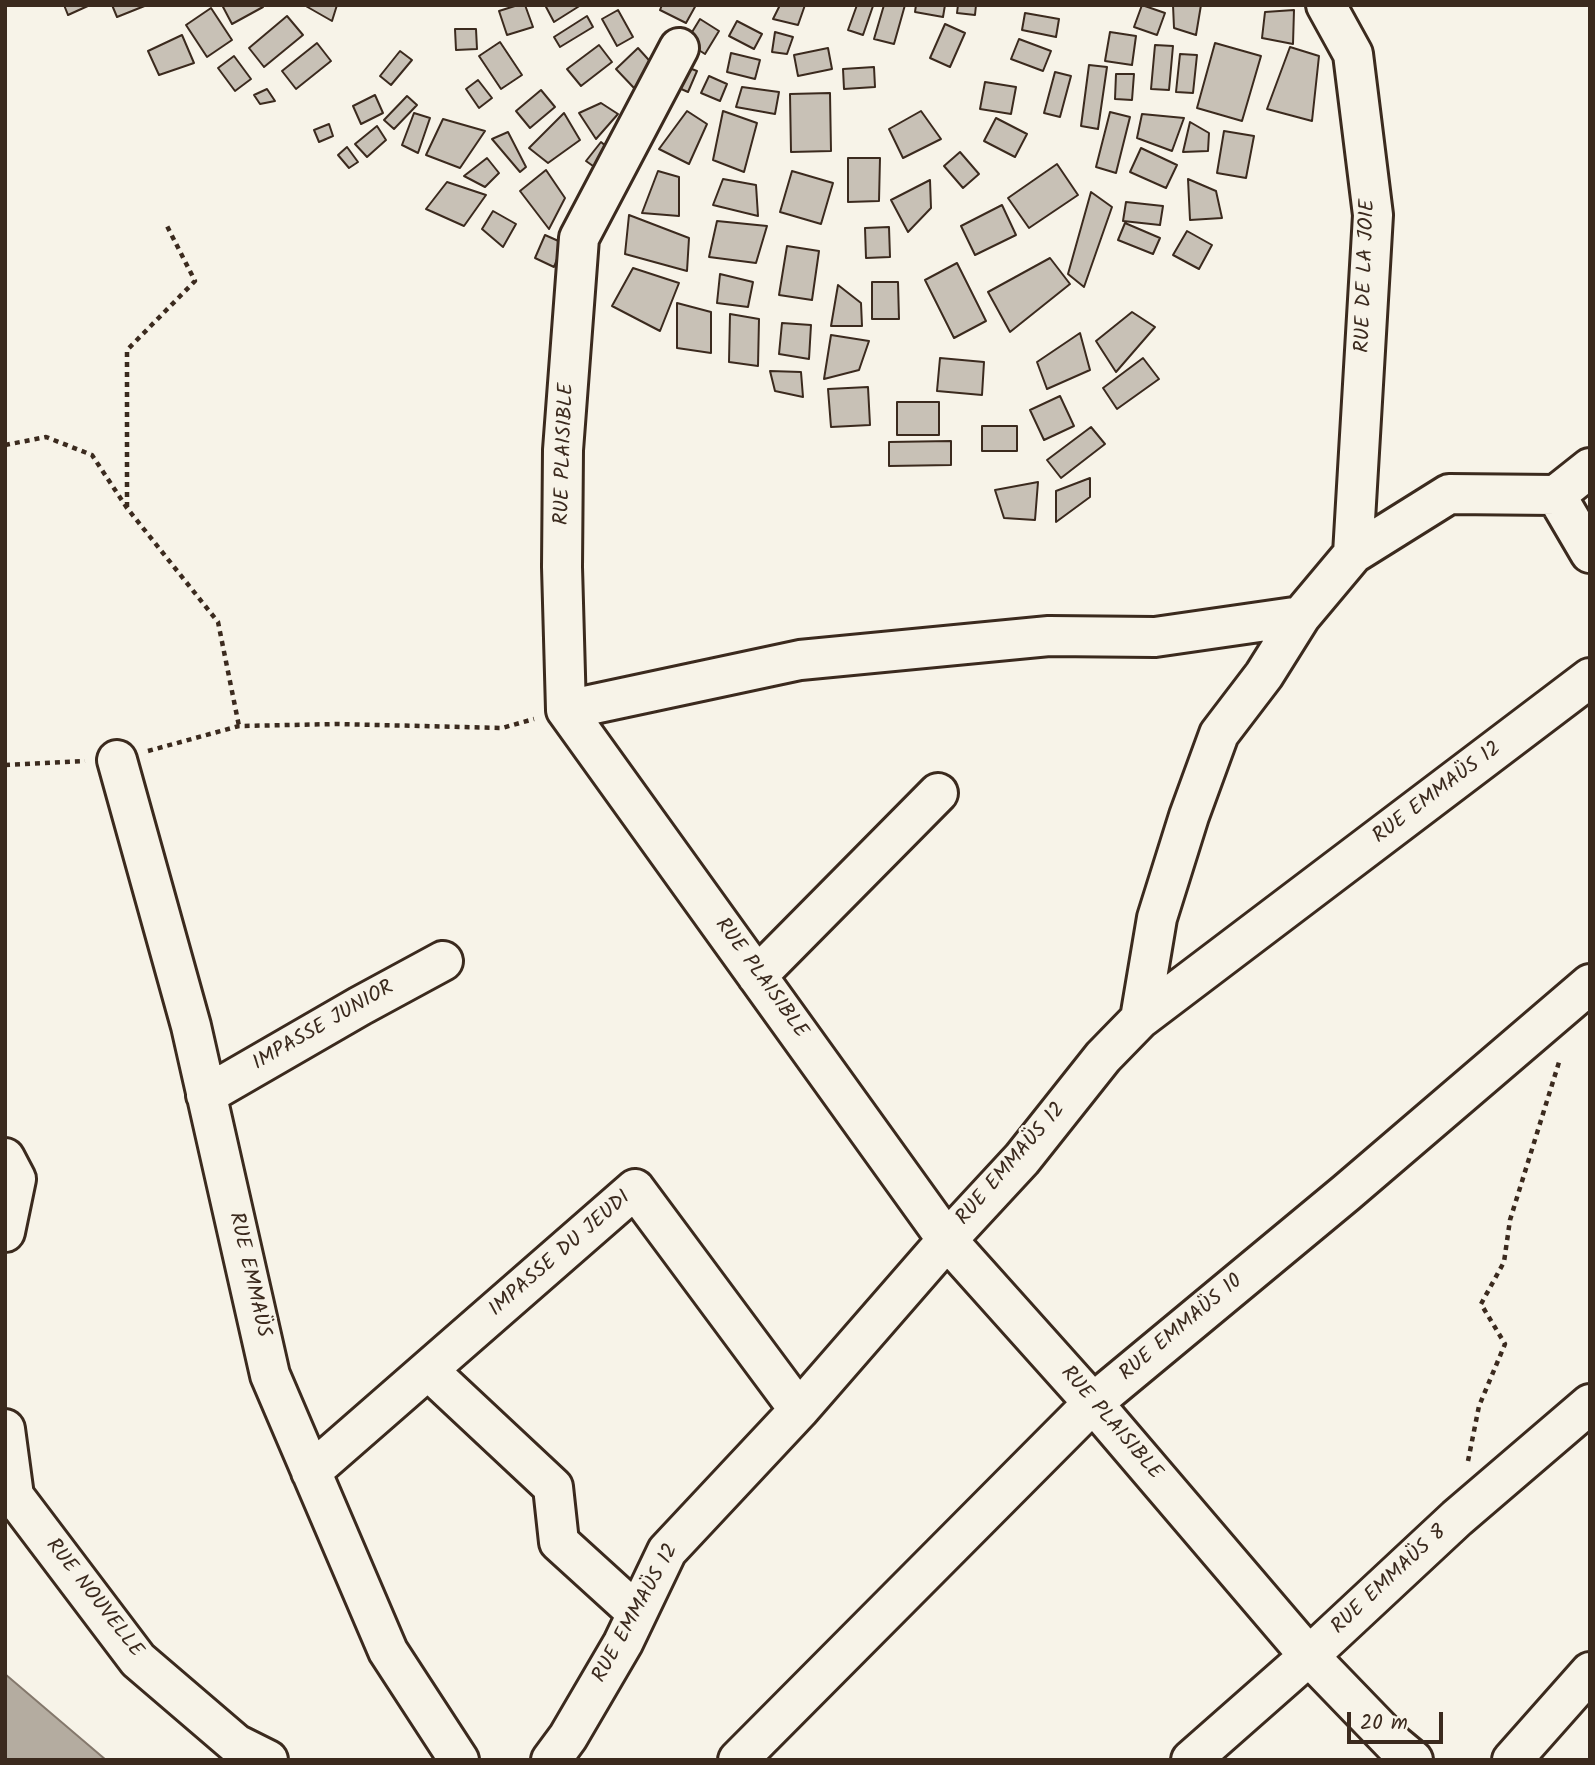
<!DOCTYPE html>
<meta charset="utf-8">
<style>
body{margin:0}
#map{position:relative;width:1595px;height:1765px;overflow:hidden;background:#f7f3e8;font-family:Kalam,sans-serif}
canvas{display:block}
.frame{position:absolute;inset:0;border:7px solid #3b2a1e;pointer-events:none}
.scale{position:absolute;left:1347px;top:1712px;width:96px;height:32px;box-sizing:border-box;border:4px solid #3b2a1e;border-top:0;padding-left:9px;font-size:21px;line-height:24px;white-space:nowrap;color:#3b2a1e;-webkit-text-stroke:5px #f7f3e8;paint-order:stroke}
</style>
<div id="map">
<canvas width="1595" height="1765"></canvas>
<div class="frame"></div>
<div class="scale">20 m</div>
</div>
<script>
const g = document.querySelector('canvas').getContext('2d');
g.lineJoin = 'round';
function fill(path, color) { g.fillStyle = color; g.fill(path, 'evenodd'); }
function trace(path, color, width, dash) { g.strokeStyle = color; g.lineWidth = width; g.lineCap = dash ? 'butt' : 'round'; g.setLineDash(dash || []); g.stroke(path); }
function drawText(font, color, halo, rows, align = 'center') {
  g.font = font + ' Kalam,sans-serif'; g.lineWidth = 5; g.setLineDash([]); g.textBaseline = 'middle'; g.strokeStyle = halo; g.fillStyle = color; for (const [text, x, y, turn = 0] of rows) {
    g.save(); g.translate(x, y); g.rotate((+turn || 0) * Math.PI / 180); g.textAlign = isNaN(turn) ? turn : align; if (halo) g.strokeText(text, 0, 0); g.fillText(text, 0, 0); g.restore();
  }
}
const water = new Path2D(`
 M5,1674L106,1760H5Z`);
const building = new Path2D(`
 M64,5H90L68,15Z
 M112,5H147L117,17Z
 M222,5H262L263,7L232,24Z
 M304,5H337L332,21Z
 M518,5H525L533,27L507,35L499,11Z
 M545,5H581L554,22Z
 M662,5H696L686,23L660,10Z
 M780,5H805L798,25L773,19Z
 M857,5L873,6L863,35L848,30Z
 M884,5H905L894,44L874,39Z
 M916,5H945L943,17L915,12Z
 M958,5H976L975,15L957,13Z
 M1142,5L1165,13L1157,35L1134,27Z
 M1173,5H1201L1196,35L1174,28Z
 M211,8L232,40L207,57L186,25Z
 M618,10L633,37L617,46L602,19Z
 M1294,10L1293,44L1262,38L1265,12Z
 M1025,13L1059,19L1056,37L1022,30Z
 M287,16L303,35L264,67L249,48Z
 M587,16L593,27L560,47L554,37Z
 M700,19L719,31L705,54L686,42Z
 M737,21L762,34L754,49L729,36Z
 M945,24L965,33L950,67L930,58Z
 M455,29H476L477,49L456,50Z
 M775,32L793,37L787,54L772,52Z
 M1110,32L1136,36L1132,65L1105,61Z
 M182,35L194,63L159,75L148,51Z
 M1019,39L1051,51L1043,71L1011,59Z
 M500,42L522,75L501,89L479,56Z
 M317,43L331,61L296,89L282,71Z
 M1215,43L1261,56L1242,121L1197,108Z
 M599,45L612,62L581,86L567,69Z
 M1155,45L1173,46L1169,90L1151,89Z
 M1290,47L1319,56L1312,121L1267,109Z
 M638,48L656,68L634,88L616,69Z
 M828,48L832,69L798,76L794,55Z
 M400,51L412,60L391,85L380,76Z
 M731,53L760,60L755,79L727,72Z
 M1180,54L1197,55L1193,93L1176,92Z
 M234,56L251,79L235,91L218,68Z
 M679,64L697,71L688,92L670,84Z
 M1089,65L1107,67L1098,129L1081,126Z
 M874,67L875,87L844,89L843,69Z
 M1055,72L1071,76L1060,117L1044,113Z
 M1116,74H1134L1132,100L1115,99Z
 M709,76L727,84L720,101L701,93Z
 M478,80L492,98L479,108L466,89Z
 M985,82L1016,87L1011,114L980,109Z
 M742,87L779,92L775,114L736,107Z
 M267,89L275,101L260,104L254,95Z
 M541,90L555,107L530,128L516,111Z
 M830,93L831,151L791,152L790,94Z
 M375,95L383,113L361,124L353,106Z
 M407,96L417,105L394,129L384,120Z
 M601,103L618,114L596,139L579,113Z
 M687,111L707,124L689,164L659,149Z
 M723,111L757,123L744,172L713,160Z
 M921,111L941,139L903,158L889,129Z
 M1110,112L1130,117L1116,173L1096,167Z
 M414,113L430,118L418,153L402,145Z
 M564,113L580,140L548,163L529,148Z
 M1142,114L1184,118L1172,151L1137,138Z
 M996,118L1027,134L1015,157L984,141Z
 M443,119L485,131L460,168L426,155Z
 M1190,122L1209,133L1208,151L1183,152Z
 M329,124L333,136L319,142L314,130Z
 M377,126L386,140L367,157L355,144Z
 M1224,131L1254,136L1246,178L1217,173Z
 M508,132L526,167L520,172L492,139Z
 M601,142L614,153L600,171L586,161Z
 M347,147L358,162L349,168L338,155Z
 M1141,148L1177,165L1166,188L1130,172Z
 M960,152L979,174L963,188L944,166Z
 M487,158L499,173L485,187L464,176Z
 M848,158H880L879,201L848,202Z
 M1057,164L1078,195L1029,228L1008,198Z
 M546,170L565,198L549,229L520,191Z
 M658,171L679,177V216L642,213Z
 M792,171L833,183L821,224L780,212Z
 M723,179L756,185L758,216L713,205Z
 M1188,179L1216,191L1222,218L1190,220Z
 M930,180L931,208L908,232L891,200Z
 M447,182L486,195L464,226L426,209Z
 M1091,192L1112,207L1084,287L1068,274Z
 M1126,202L1163,206L1160,225L1123,221Z
 M1002,205L1016,235L975,255L961,226Z
 M493,211L516,224L503,247L482,229Z
 M629,215L689,238L687,271L625,254Z
 M717,221L767,226L756,263L709,257Z
 M1125,223L1160,238L1153,254L1118,240Z
 M889,227L890,257L866,258L865,228Z
 M1187,231L1212,245L1199,269L1173,255Z
 M545,235L563,243L554,267L535,258Z
 M787,246L819,251L812,300L779,295Z
 M1050,258L1070,284L1010,332L988,292Z
 M957,263L986,321L954,338L925,280Z
 M633,268L679,283L660,331L612,306Z
 M720,274L753,282L748,307L717,303Z
 M872,282H898L899,319H872Z
 M838,285L861,303L862,326H831Z
 M677,303L711,312V353L677,348Z
 M1132,312L1155,327L1116,372L1096,341Z
 M730,314L759,319L758,366L729,362Z
 M782,323L811,325L809,359L779,354Z
 M1080,333L1090,370L1047,389L1037,362Z
 M831,335L869,341L859,370L824,379Z
 M940,358L984,362L982,395L937,391Z
 M1143,358L1159,379L1117,409L1103,388Z
 M770,371L801,372L803,397L775,391Z
 M868,387L870,425L831,427L828,389Z
 M1060,396L1074,426L1044,440L1030,410Z
 M897,402H939V435H897Z
 M982,426H1017V451H982Z
 M1091,427L1105,444L1061,478L1047,460Z
 M951,441V465L889,466V442Z
 M1090,478V497L1056,522V491Z
 M1038,482L1035,520L1004,518L995,490Z`);
const path = new Path2D(`
 M5,445L46,437L92,455L127,508L218,622L239,726
 M127,507V350L195,281L167,226
 M148,751L239,726L338,724L502,728L534,719
 M5,765L85,761
 M1468,1461L1479,1406L1505,1344L1481,1304L1504,1262L1510,1220L1560,1059`);
const minor = new Path2D(`
 M1326,5L1353,54L1373,215L1353,554
 M679,48L579,238L563,450L562,567L566,710L947,1240L1093,1403L1309,1656L1395,1745L1413,1760
 M1556,495L1590,553
 M566,710L800,660L1049,636L1155,637L1301,616
 M117,760L191,1026L270,1375L388,1651L459,1760
 M757,976L938,793
 M1140,1019L1157,918L1189,816L1219,734L1264,675L1301,616L1353,554L1449,494L1556,495L1590,468
 M206,1095L360,1006L443,961
 M5,1158L16,1179L5,1232
 M428,1370L553,1487L559,1542L637,1613
 M5,1429L14,1496L138,1660L236,1744L268,1760
 M311,1472L635,1189L799,1410
 M551,1760L568,1737L623,1643L667,1551L799,1410L947,1240L1022,1159L1103,1057L1140,1019L1590,678
 M738,1760L1093,1403L1346,1193L1590,984
 M1191,1760L1309,1656L1457,1518L1590,1404
 M1512,1760L1590,1672`);
const streetNames = [
 ["RUE DE LA JOIE",1367,276,-88],
 ["RUE PLAISIBLE",566,454,-88],
 ["RUE EMMAÜS 12",1438,794,-37],
 ["RUE PLAISIBLE",760,979,54],
 ["IMPASSE JUNIOR",324,1027,-30],
 ["RUE EMMAÜS 12",1012,1165,-49],
 ["IMPASSE DU JEUDI",561,1255,-41],
 ["RUE EMMAÜS",248,1275,77],
 ["RUE EMMAÜS 10",1182,1329,-40],
 ["RUE PLAISIBLE",1110,1424,49],
 ["RUE EMMAÜS 8",1390,1581,-43],
 ["RUE NOUVELLE",93,1599,52],
 ["RUE EMMAÜS 12",637,1614,-61]
];
fill(water, '#b4aca0');
trace(water, '#84786c', 2);
fill(building, '#c8c1b6');
trace(building, '#3b2a1e', 2);
trace(minor, '#3b2a1e', 44);
trace(path, '#3b2a1e', 4.5, [5, 5]);
trace(minor, '#f7f3e8', 38);
drawText('21px', '#3b2a1e', '#f7f3e8', streetNames);
</script>
